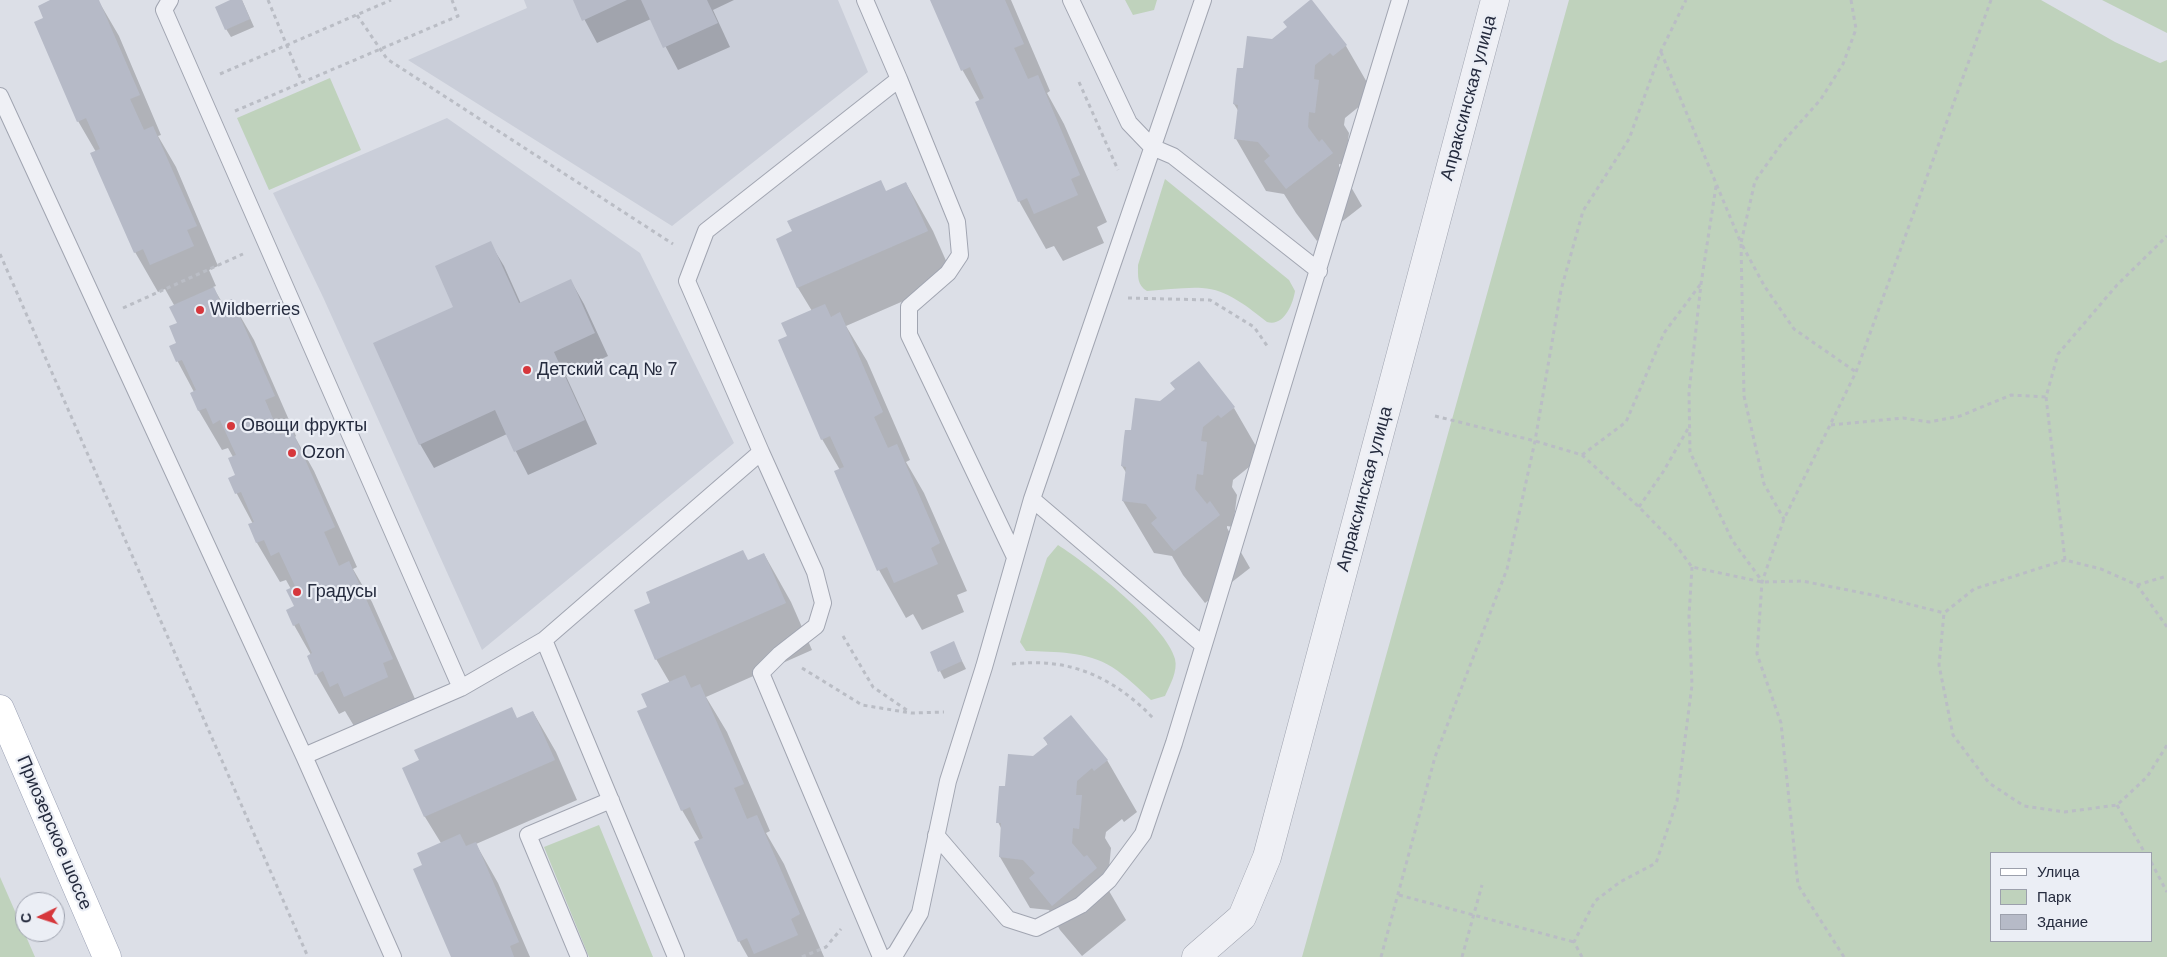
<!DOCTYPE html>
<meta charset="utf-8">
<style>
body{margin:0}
#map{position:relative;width:2167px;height:957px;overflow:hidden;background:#dcdfe7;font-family:Helvetica,sans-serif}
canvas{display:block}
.legend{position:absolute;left:1990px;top:852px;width:162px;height:90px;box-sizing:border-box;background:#ebeef5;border:1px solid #9ca0ac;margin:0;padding:6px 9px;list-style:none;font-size:15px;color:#252b3e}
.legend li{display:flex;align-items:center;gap:10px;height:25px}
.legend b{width:25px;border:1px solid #9ca0ac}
.north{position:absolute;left:15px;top:892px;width:50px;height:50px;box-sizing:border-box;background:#ebeef5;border:1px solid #9ca0ac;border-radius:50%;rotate:266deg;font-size:14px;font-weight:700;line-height:20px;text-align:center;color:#252b3e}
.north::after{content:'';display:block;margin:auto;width:18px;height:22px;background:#d6373c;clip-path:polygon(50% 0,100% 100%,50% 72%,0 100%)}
</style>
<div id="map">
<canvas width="2167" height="957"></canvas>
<ul class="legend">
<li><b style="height:6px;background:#fff"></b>Улица</li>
<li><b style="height:14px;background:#bfd2bc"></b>Парк</li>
<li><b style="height:14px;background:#b6bac7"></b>Здание</li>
</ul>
<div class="north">С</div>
</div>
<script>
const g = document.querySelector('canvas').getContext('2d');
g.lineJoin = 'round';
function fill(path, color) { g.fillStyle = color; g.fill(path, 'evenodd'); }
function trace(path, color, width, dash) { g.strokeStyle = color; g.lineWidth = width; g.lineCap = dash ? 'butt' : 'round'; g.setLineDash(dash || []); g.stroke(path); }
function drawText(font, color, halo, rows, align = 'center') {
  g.font = font + ' Helvetica,sans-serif'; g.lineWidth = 4.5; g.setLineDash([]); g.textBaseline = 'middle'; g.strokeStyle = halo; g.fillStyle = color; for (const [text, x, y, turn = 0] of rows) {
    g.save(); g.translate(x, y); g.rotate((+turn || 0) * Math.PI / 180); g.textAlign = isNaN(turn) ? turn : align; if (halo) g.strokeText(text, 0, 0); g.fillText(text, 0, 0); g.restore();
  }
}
const built = new Path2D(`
 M524,0H838L868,72L672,226L408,60L527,8Z
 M447,118L640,253L734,443L482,650L323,297L273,193Z`);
const green = new Path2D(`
 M1125,0H1157L1154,10L1133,15Z
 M1569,0H2041L2115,42L2160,63L2167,60V957H1302ZM2151,853V941H1991V853Z
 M2102,0H2167V33Z
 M330,78L361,150L269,190L237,118Z
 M1165,179L1289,280L1295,291C1293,304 1284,327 1267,322C1249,308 1227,289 1202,288C1185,287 1165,290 1147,291C1137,285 1138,277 1138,265Z
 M1058,545C1088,564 1167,626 1175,659C1178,671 1170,685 1165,696L1151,700C1139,689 1126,676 1112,667C1087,651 1055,652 1026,651L1020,642L1047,558Z
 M599,825L653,957H589L544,847Z
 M0,877L35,957H0Z`);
const shadow = new Path2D(`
 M53,0H98L119,36L161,135L158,136L176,167L218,266L209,270L216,286L213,287L223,304L231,300L254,340L296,436L295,437L314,471L357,567L353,569L372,602L415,699L404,703L410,717L354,726L345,711L339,714L316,674L311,655L294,625L295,607L291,589L286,580L280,582L257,543L250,525L253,524L229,479L237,476L233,457L228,448L222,450L199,411L191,393L194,392L170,347L178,344V324L174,305L165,289L158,292L135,252L96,152L78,121L46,47L45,19Z
 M233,0H242L254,27L231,37L226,29Z
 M574,0H734L713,10L730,47L678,70L651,19L597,43Z
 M932,0H1011L1050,91L1047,93L1064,124L1107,222L1097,227L1104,243L1063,261L1054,246L1046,249L1019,201L980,101L963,71Z
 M1311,1L1346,46L1376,98L1361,105L1345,118L1344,125L1349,133L1345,165L1339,164V166L1362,206L1317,241L1296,213L1284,194L1266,191L1236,139L1239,112L1234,104L1244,70L1272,40L1288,28Z
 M906,183L933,231L954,279L846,326L867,361L910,460L906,462L924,493L967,591L957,595L964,612L922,630L913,614L906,618L879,570L840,470L822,439L788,336L812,311L798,288L777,239Z
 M490,243L504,266L521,304L571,281L584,304L608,356L566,376L597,444L528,475L507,434L434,468L420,444L454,307Z
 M1234,408L1264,460L1252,470L1249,467L1233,480L1232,487L1237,495L1233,527L1227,526V528L1250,568L1205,603L1183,575L1172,556L1154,553L1123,501L1127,474L1122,466L1132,432Z
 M764,554L791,602L812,650L706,697L727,732L770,831L766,833L784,864L824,957H748L739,941L700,841L682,810L649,707L670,683L656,659L749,561Z
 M953,643L966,669L944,679L940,671Z
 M533,712L556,752L577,800L476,844L498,883L530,957H452L424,866L441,843L425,817L404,768Z
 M1044,738L1107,760L1137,812L1124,822L1122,819L1106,832L1105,838L1111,848L1108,879H1102L1126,920L1082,956L1060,930L1049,910L1030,908L1000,857L1002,830L998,822L1006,788L1033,757L1048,745Z`);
const building = new Path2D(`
 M50,0H99L140,95L130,99L144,130L153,126L197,226L187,230L194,246L150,265L143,249L134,253L90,153L100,149L86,118L77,122L34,22L43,18L38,6Z
 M230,0H242L250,19L225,30L215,7Z
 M573,0H627L582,21Z
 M641,0H707L718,23L663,48Z
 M930,0H1005L1024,44L1014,48L1028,79L1038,75L1080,175L1071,179L1078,195L1034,214L1027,198L1018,202L975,102L984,98L970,67L961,71Z
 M1310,0H1312L1347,45L1333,56L1330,53L1315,65L1314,79L1319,80L1315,113L1309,112L1308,127L1319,142L1322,139L1333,153L1286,189L1264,161L1270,156L1258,142L1234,139L1238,105L1233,104L1236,75L1237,68H1243L1247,36L1272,39L1287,27L1283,22Z
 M881,180L886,191L906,182L928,231L797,288L776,239L792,231L787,221Z
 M491,241L519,303L571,279L595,333L554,352L585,420L514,452L495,410L419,445L373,343L453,307L435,266Z
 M214,287L221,303L232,299L275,396L265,400L280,435L292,430L335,527L324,532L339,566L349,561L393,659L383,663L388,677L344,697L338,683L330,687L323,671L315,675L307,656L312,653L299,623L293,626L286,610L294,606L286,590L295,586L279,552L271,556L264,540L256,543L248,524L254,522L241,492L235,494L228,478L235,475L228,458L236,455L220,420L213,424L206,408L198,411L190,393L196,390L182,360L176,362L169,346L176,343L169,326L177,323L169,307Z
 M825,304L831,317L840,312L883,412L874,417L888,448L897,444L940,543L931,548L938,564L894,583L887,567L877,571L834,471L844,467L830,436L821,440L778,340L787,336L781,323Z
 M1199,361L1235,407L1221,418L1218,415L1203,427L1201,441L1207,442L1203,475L1197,474L1195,489L1207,504L1210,501L1220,515L1174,551L1151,523L1157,518L1146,504L1122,501L1126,467L1121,466L1124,437L1125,430H1131L1135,398L1160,401L1175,389L1170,383Z
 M743,550L748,560L764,553L786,603L655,660L634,610L650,603L646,592Z
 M954,641L962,661L938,672L930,652Z
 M685,675L691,688L700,684L744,784L734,788L747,819L757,815L800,914L791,919L798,935L754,954L747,938L738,942L694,842L703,838L690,807L681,811L637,711L647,707L641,694Z
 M512,707L517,718L533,711L555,760L424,817L402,768L419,760L414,750Z
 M1071,715L1108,760L1094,771L1092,768L1077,781L1076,795H1082L1079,829L1073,828L1072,843L1084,857L1087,855L1097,868L1052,906L1029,878L1035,873L1023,860L999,857L1001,823H996L999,786H1005L1008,754L1033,756L1048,744L1043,738Z
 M460,834L466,846L476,842L519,942L510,946L514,957H451L413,869L422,865L417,853Z`);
const path = new Path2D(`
 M268,0L302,82
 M1851,0L1856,29L1843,64L1821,99L1782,143L1755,181L1741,243L1765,287L1794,329L1856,372
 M357,15L387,59L673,244
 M1661,52L1741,243L1744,396L1764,484L1784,519
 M220,74L391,0
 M1079,82L1118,170
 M235,111L458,16L452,0
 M1716,186L1701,284L1689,392L1690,452L1732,540L1762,581
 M0,254L308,957
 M1128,298L1210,300L1254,327L1268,347
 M123,308L243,254
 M1435,416L1535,441L1582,455L1639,507L1675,544L1692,567L1762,582L1802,581L1878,596L1944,613
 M1831,425L1903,418L1929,422L1960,416L2011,395L2046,397
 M1582,455L1626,422L1664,333L1700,285
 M1639,507L1663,472L1689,427
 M2065,560L2046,397L2058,354L2117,285L2167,236
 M2137,585L2167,576
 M2167,627L2137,585L2101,569L2065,560L1974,589L1944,613L1939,665L1953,735L1989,783L2024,806L2065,812L2117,805L2147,777L2167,745
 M843,636L873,687L908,711
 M1012,664C1071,657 1115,678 1155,720
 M802,668L862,705L911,713L944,712
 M2117,805L2145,853
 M2151,862L2167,892
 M1399,895L1574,942
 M802,957L826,947L841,929
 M1381,957L1435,757L1507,569L1535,441L1561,290L1583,211L1629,139L1661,51L1686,0
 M1462,957L1482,885
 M1582,957L1574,942L1595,901L1620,882L1656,863L1677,801L1692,685L1689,616L1692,567
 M1844,957L1798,885L1781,723L1757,654L1762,582L1784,519L1856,372L1991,0`);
const service = new Path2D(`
 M170,0L164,10L461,688
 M1071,0L1129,123L1152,147L1173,156L1319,271
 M899,79L957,222L960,255L948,273L909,307V335L1015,557
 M0,96L304,756L393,957
 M761,452L815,572L823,603L816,626L780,654L761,673L881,957
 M1032,499L1203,645
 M544,640L761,452L687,281L706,231L899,79L865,0
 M304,756L461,688L544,640L676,957
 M936,835L1008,919L1036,928L1081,905L1109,880L1143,834L1174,743L1400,0
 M579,957L528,835L611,800
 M891,957L896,953L920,913L948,781L984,667L1032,499L1203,0`);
const minor = new Path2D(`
 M1196,957L1242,917L1267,857L1495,0`);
const primary = new Path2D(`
 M0,709L107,957`);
const markers = [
 [200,310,5,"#d6373c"],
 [527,370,5,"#d6373c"],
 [231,426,5,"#d6373c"],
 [292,453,5,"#d6373c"],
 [297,592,5,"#d6373c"]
];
const streetNames = [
 ["Апраксинская улица",1469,98,-75],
 ["Апраксинская улица",1365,489,-75],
 ["Приозерское шоссе",54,833,67]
];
const poiNames = [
 ["Wildberries",210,310],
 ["Детский сад № 7",537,370],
 ["Овощи фрукты",241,426],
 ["Ozon",302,453],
 ["Градусы",307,592]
];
fill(built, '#caced9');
fill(green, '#bfd2bc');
fill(shadow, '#0003');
fill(building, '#b6bac7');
trace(service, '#a1a5b1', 18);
trace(minor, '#a1a5b1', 29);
trace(primary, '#9ba1b4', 29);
trace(path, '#babdc5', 3, [4, 4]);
trace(service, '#eff0f5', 16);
trace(minor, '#eff0f5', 28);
trace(primary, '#fff', 28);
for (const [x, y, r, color] of markers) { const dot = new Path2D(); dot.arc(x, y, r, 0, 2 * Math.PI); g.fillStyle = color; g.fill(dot); trace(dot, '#ebeef5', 2); }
drawText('18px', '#252b3e', '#ebeef5', streetNames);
drawText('18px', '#252b3e', '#ebeef5', poiNames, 'left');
</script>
